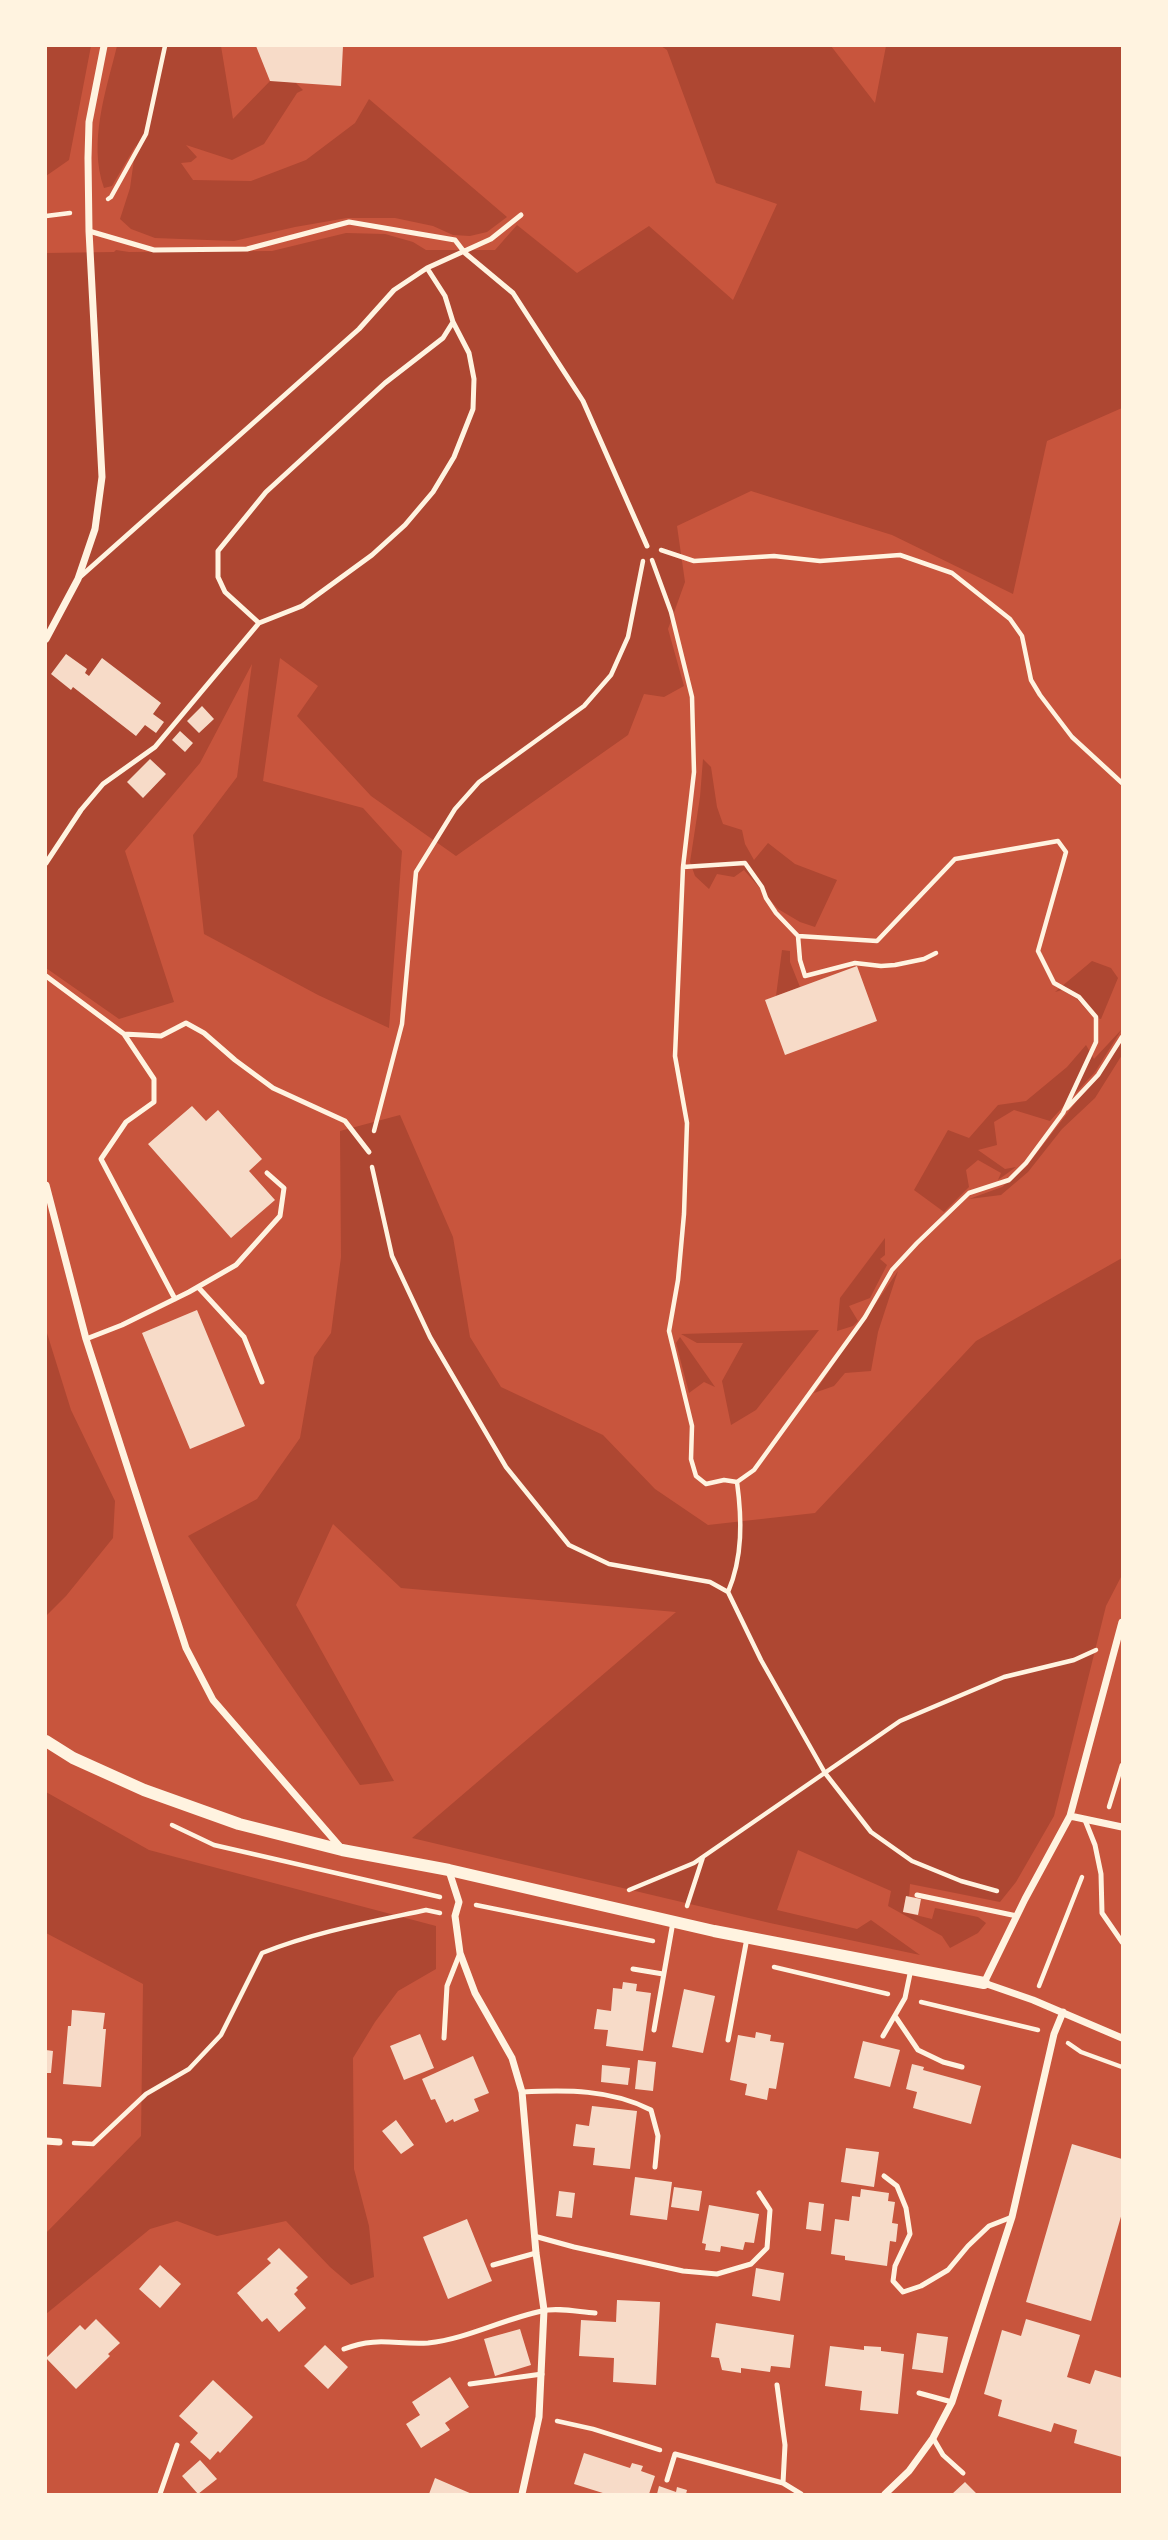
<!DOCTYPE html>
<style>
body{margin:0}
#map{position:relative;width:1168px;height:2540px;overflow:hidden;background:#c8553d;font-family:Ubuntu,sans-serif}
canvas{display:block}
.frame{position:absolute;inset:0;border:47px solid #fff3e0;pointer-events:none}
</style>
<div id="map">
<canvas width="1168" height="2540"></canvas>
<div class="frame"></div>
</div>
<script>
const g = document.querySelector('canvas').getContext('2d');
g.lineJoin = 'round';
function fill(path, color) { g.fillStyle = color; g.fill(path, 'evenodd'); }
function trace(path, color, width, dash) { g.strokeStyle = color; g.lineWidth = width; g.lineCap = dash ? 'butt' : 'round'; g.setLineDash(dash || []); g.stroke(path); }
const green = new Path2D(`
 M46,46H91L69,160L46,176Z
 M117,46H221L233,119L271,80L296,83L303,90L297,93L264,144L232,160L186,145L197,157L191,162L181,163L193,180L251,181L306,160L355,123L369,99L507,217L487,232L470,236L453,235L433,226L395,218H347L295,227L234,241L155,238L131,229L120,219L130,188L136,145L112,186L104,188C88,142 106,91 117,46Z
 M661,46H831L875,103L886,46H1122V408L1047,441L1013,594L892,535L751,491L677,526L685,582L668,629L684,686L664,697L644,694L628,735L456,856L371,796L297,716L318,686L280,658L263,781L363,808L402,851L389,1028L318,995L204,934L193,835L237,777L252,664L200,763L125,851L174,1002L119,1019L46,968V253L114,252L116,250L129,252L272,251L346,233L385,234L413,242L426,250H495L517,225L577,273L649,226L733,300L777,204L716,183L667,50Z
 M703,759L711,767L717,807L723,824L742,830L745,844L754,860L768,843L795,864L837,880L815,927L800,922L778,909L744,870L734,877L717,874L709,889L695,876L690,862L700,797Z
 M782,950L790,951V962L800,987L776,996Z
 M1092,961L1111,968L1118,978L1101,1019L1093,1017L1077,999L1062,990L1055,992Z
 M1122,1029L1095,1072L1050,1121L1014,1110L994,1122L997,1145L978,1150L1005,1169L1016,1167L998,1180L1001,1173L978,1160L966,1170L969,1187L944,1212L914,1190L948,1130L969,1138L998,1105L1026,1101L1067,1067L1086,1045L1094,1059Z
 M1122,1042V1055L1095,1098L1062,1129L1028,1172L1001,1195L969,1199L1002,1187L1026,1167Z
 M400,1115L453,1237L470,1337L501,1387L603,1435L655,1489L708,1525L815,1513L976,1341L1122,1258V1575L1106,1606L1054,1816L1016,1882L1000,1902L910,1884L909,1897H906L903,1912L932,1919L935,1908L978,1917L986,1923L978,1933L950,1948L942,1936L888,1906L891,1891L798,1850L777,1910L857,1929L871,1920L920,1955L770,1923L412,1838L676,1612L401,1588L333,1524L296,1605L394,1781L360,1785L188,1536L257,1499L300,1438L314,1357L331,1333L341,1257L340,1131Z
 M885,1238V1255L880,1259L887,1265L870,1298L849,1306L858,1321L853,1326L837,1331L840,1298Z
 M898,1271L878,1332L871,1371L845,1373L834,1386L814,1393Z
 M46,1330L71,1410L115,1501L113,1538L66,1596L46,1616Z
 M819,1330L756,1410L731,1425L722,1381L743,1343H697L681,1334Z
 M680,1337L715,1387L704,1382L689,1393L676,1343Z
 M46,1792L149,1850L436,1926V1969L398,1991L375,2022L353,2058L354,2169L369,2226L374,2277L351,2285L330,2267L286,2221L217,2236L177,2221L150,2229L46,2314V2233L141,2136L143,1984L46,1933Z`);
const building = new Path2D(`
 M256,46H343L341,86L270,81Z
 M66,654L87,669L85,673L89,676L102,658L161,703L153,714L164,722L156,733L145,725L136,736L73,687L71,690L51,674Z
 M202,706L214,719L199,733L187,721Z
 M180,731L193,743L185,752L172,740Z
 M150,759L166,774L143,798L127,782Z
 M857,966L877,1021L785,1055L765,1000Z
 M192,1106L206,1121L218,1110L262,1159L249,1171L275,1200L231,1238L148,1144Z
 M197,1310L245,1426L190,1449L142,1333Z
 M906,1896L921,1899L918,1915L903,1912Z
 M623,1982L637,1984L636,1991L651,1993L643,2051L606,2046L608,2030L594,2029L597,2009L611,2011L613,1988L622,1989Z
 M684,1989L715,1996L703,2053L672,2047Z
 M72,2010L105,2013L103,2029H106L101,2087L63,2084L68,2026H71Z
 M756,2032L771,2035L770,2041L784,2043L776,2089L769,2088L767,2100L745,2095L747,2084L730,2080L738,2035L755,2038Z
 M420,2034L434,2068L404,2080L390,2046Z
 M863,2041L900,2050L890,2087L854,2078Z
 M46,2050L53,2051L51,2073H46Z
 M473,2056L489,2093L474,2099L479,2111L454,2122L453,2119L446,2123L435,2099L431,2100L422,2079Z
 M638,2060L656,2062L653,2091L635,2089Z
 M912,2064L924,2067L923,2070L981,2086L971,2124L913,2108L917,2092L906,2089Z
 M602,2065L630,2068L628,2085L601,2082Z
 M592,2106L637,2111L630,2169L593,2165L595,2148L573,2146L576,2124L589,2126Z
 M396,2120L414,2145L401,2154L382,2131Z
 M1072,2144L1122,2159V2213L1091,2321L1026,2302Z
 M846,2148L879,2152L874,2187L841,2182Z
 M635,2177L672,2182L667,2220L630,2215Z
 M674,2187L702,2191L699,2211L671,2207Z
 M861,2189L889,2193L888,2201L895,2202L892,2223L898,2224L896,2242L890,2241L887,2266L845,2260V2256L831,2254L835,2219L849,2221L852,2196L860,2197Z
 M559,2191L575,2193L572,2218L556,2216Z
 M809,2202L824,2204L821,2231L806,2229Z
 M709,2205L759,2214L754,2243L745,2242L743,2250L721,2246L720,2252L705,2250L706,2244L702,2243Z
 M467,2219L492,2281L448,2299L423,2237Z
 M279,2248L308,2277L296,2288L298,2290L294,2294L306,2308L279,2332L267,2318L262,2322L237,2293L271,2263L267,2259Z
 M160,2265L181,2284L160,2308L139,2289Z
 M756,2268L784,2273L780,2301L752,2296Z
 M617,2300L660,2302L656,2385L613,2382L614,2358L579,2356L581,2320L616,2322Z
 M96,2319L120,2343L108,2354L110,2356L76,2389L46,2358L80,2325L85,2330Z
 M1026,2319L1080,2335L1067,2377L1090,2384L1095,2370L1122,2378V2457L1074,2443L1077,2430L1054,2423L1051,2432L998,2416L1002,2400L984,2394L1002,2330L1021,2336Z
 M716,2323L794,2335L790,2368L771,2366L770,2372L741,2368V2373L722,2370L719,2358L711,2357Z
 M520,2329L531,2365L495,2376L484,2339Z
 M917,2333L948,2337L943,2373L912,2369Z
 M325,2345L348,2367L328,2389L304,2366Z
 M830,2346L864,2350V2346L881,2347V2351L904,2354L898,2414L860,2410L862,2391L825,2386Z
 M450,2377L469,2407L445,2423L450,2430L421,2448L406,2424L420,2415L412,2402Z
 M213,2380L253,2417L220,2453L218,2451L210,2460L190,2442L198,2433L179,2416Z
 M584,2453L630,2468L632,2463L643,2466L641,2471L655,2476L649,2494H606L574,2484Z
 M200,2460L217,2479L198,2494L182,2476Z
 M435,2478L472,2494H429Z
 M965,2482L977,2494H952Z
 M659,2486L676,2492L677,2487L687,2490L686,2494H657Z`);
const path = new Path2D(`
 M108,199L111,197L146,134L165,46
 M46,216L70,213
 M661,550L694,561L774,556L820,561L900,555L952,573L1010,619L1022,636L1031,680L1040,695L1072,737L1122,783
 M652,560L671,612L692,697L694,772L683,867L745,863L762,887L766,898L776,913L798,936L877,941L955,859L1058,841L1066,852L1038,951L1054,983L1079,997L1096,1017V1042L1063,1113L1026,1163L1009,1180L969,1193L917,1243L892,1270L865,1317L754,1470L737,1482L724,1480L706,1484L696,1476L691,1459L692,1426L669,1331L678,1280L684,1214L687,1123L675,1056L683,867
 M798,936L800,960L805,976L855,963L881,966L895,965L924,959L936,953
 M1067,1108L1098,1075L1122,1037
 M374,1131L402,1024L416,872L455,809L479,782L584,706L611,675L628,637L643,561
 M372,1167L392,1256L430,1337L506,1467L569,1545L609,1564L710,1582L728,1592L761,1660L825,1773L871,1832L912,1861L961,1881L997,1891
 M728,1592C743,1557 742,1519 737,1482
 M1109,1807L1122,1765
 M172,1825L214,1845L440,1897
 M629,1890L694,1863L900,1721L1004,1677L1074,1660L1096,1650
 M476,1905L653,1941
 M687,1906L703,1857
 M774,1967L888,1994
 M1039,1986L1082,1877
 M921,2002L1038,2030
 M1068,2043L1081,2052L1122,2067
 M74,2143L93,2144L146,2094L189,2069L221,2035L262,1953C314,1932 370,1922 426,1910L440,1913
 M557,2421L593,2429L660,2450`);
const service = new Path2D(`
 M89,231L154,250L247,249L349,222L455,240L465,253L513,293L583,401L647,546
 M80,577L359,329L394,290L427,268L491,239L521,215
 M259,623L225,592L218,577V551L266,492L385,383L443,338L453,322L445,296L427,268
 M46,863L81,810L103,784L155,747L259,623L302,606L372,555L405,525L433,492L454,457L473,409L474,379L469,353L453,322
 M46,976L124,1034L154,1079V1102L126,1122L101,1159L175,1299
 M124,1034L161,1036L186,1023L204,1033L235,1060L273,1088L345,1121L369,1152
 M198,1287L244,1337L262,1382
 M86,1339L122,1325L189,1292L236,1265L280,1216L284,1188L267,1173
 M1085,1820L1095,1845L1101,1874L1102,1913L1122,1942
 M917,1895L1017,1916
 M633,1969L663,1974
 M895,2016L918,2050L943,2062L962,2067
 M654,2030L673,1922
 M883,2036L905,1998L911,1969
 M444,2038L447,1986L460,1953
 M728,2040L747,1938
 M522,2092C566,2090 611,2089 651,2110L658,2136L655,2167
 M884,2176L897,2186L906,2208L910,2234L895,2266L893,2281L903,2292L921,2286L948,2270L968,2246L989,2226L1012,2217
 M534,2236L574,2247L683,2271L717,2274L751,2264L767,2248L770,2210L759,2193
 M493,2265L536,2253
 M344,2349C377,2336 396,2345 428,2343C467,2339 503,2319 542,2311C557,2307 579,2312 595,2313
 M470,2384L542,2374
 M777,2385L785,2445L783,2483
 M919,2393L952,2402
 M933,2438L943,2455L963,2473
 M667,2480L675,2454L783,2483L801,2494
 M160,2494L177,2445`);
const minor = new Path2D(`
 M46,639L78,579L95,529L102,477L89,231L88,158L89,122L104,46
 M46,1185L86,1339L186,1648L213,1700L342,1849
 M1122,1622L1070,1816L1025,1899L984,1983L1033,2000L1122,2038
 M1070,1816L1122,1827
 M449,1871L459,1902L455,1916L460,1953L475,1993L512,2058L522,2092L536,2253L544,2310L539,2417L522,2494
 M46,2141L59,2142
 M885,2494L909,2471L933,2438L952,2402L1012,2217L1054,2034L1063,2012`);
const tertiary = new Path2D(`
 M46,1741L73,1758L144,1790L239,1824L342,1850L449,1870L714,1931L984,1983`);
fill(green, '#ae4732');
fill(building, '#f7dbc8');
trace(path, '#fff3e0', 4.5);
trace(service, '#fff3e0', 5);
trace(minor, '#fff3e0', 7);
trace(tertiary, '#fff3e0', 12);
</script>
